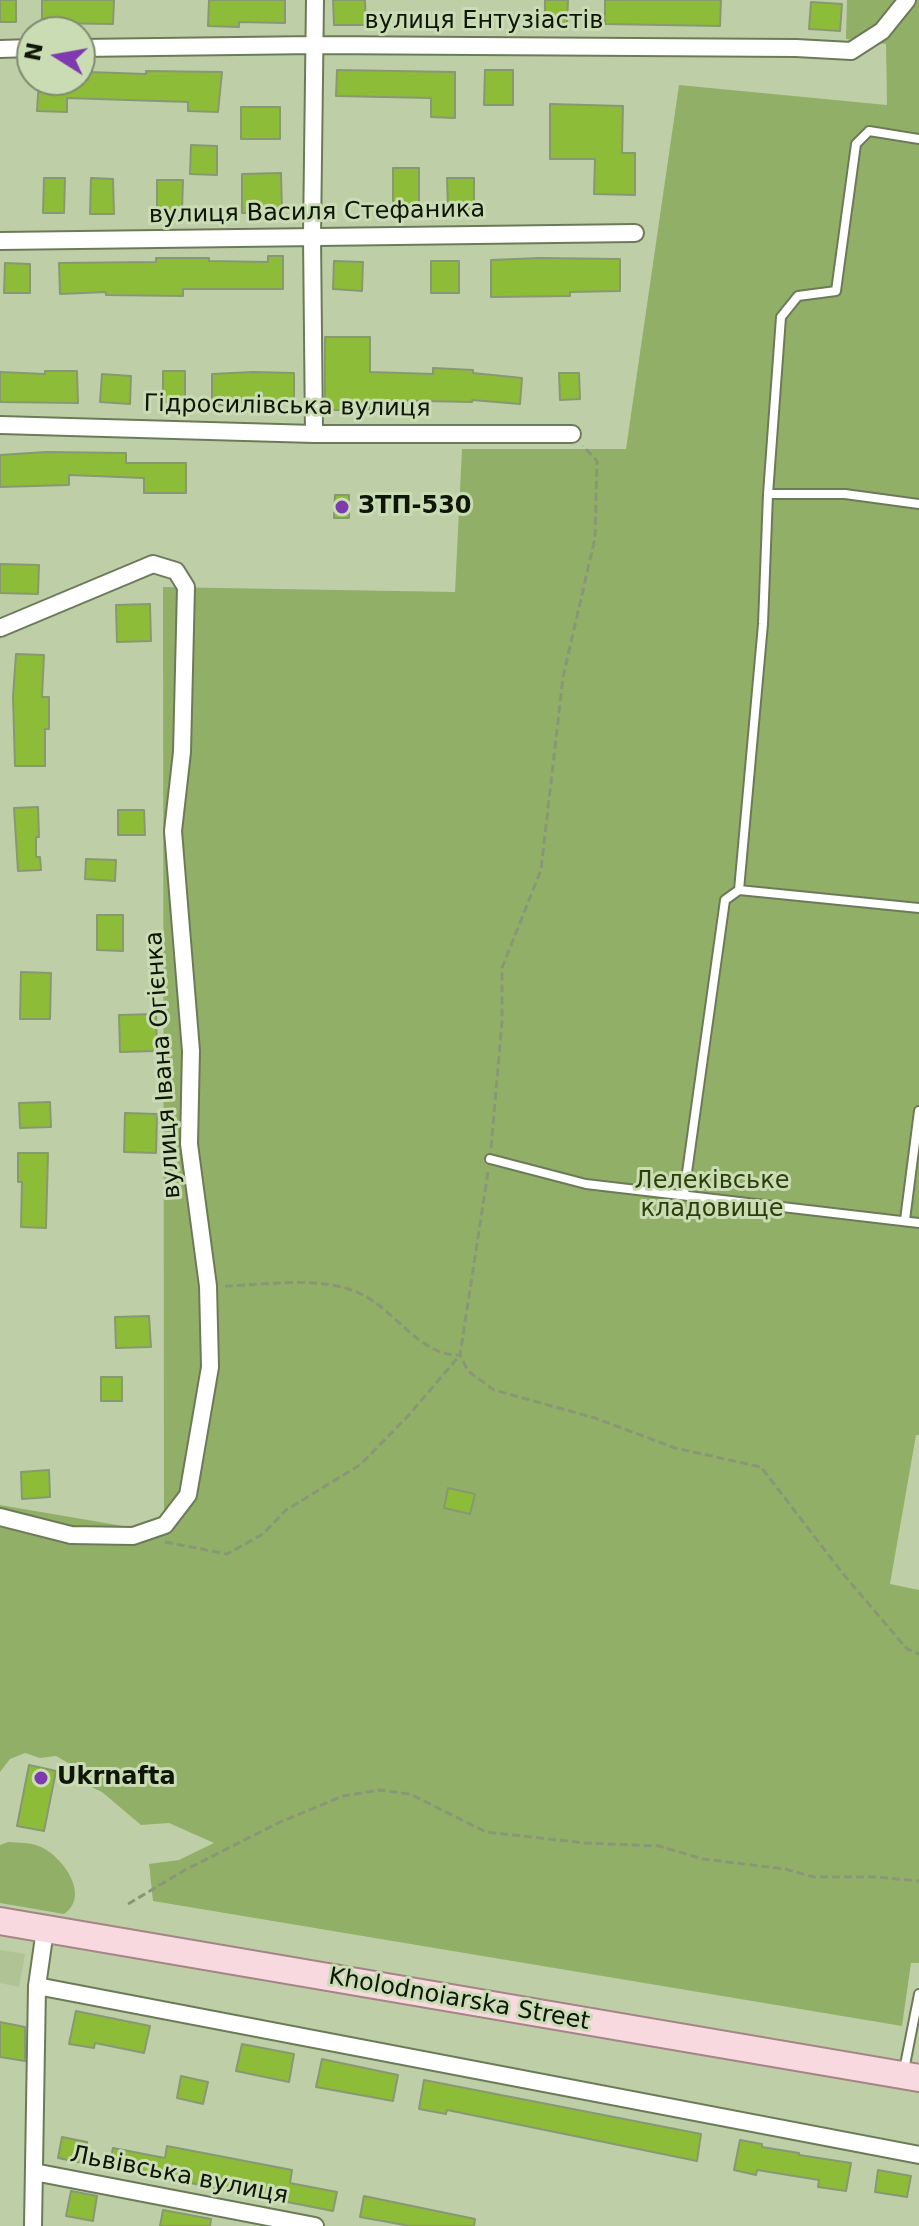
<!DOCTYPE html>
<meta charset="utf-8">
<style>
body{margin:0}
#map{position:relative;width:919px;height:2226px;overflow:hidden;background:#becfa8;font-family:"DejaVu Sans",sans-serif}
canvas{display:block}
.north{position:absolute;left:16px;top:16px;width:80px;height:80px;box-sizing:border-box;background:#cadcb4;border:2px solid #7f8c6f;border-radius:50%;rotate:281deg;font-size:22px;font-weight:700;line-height:32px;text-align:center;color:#0f1507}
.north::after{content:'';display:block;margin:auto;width:28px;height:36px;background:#7d3baf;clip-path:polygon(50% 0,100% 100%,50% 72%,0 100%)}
</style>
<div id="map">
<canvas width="919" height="2226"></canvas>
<div class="north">N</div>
</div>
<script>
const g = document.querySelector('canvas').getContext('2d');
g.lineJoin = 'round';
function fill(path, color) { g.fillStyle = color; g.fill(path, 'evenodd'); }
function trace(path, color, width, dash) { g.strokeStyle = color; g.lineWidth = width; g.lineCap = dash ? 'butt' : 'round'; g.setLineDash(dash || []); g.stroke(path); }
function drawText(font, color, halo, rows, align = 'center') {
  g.font = font + ' "DejaVu Sans",sans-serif'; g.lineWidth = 6; g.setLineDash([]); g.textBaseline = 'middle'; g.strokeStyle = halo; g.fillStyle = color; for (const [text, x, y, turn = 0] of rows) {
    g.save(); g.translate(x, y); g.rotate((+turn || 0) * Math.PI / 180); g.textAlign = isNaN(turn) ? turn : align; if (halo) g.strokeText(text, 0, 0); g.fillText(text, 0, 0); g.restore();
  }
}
const built = new Path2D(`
 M0,1950L25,1954L19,1987L0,1983Z`);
const green = new Path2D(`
 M847,0H919V1435H916L890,1584L919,1590V1963H911L902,2026L153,1901L149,1864L179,1860L214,1843L169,1823L141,1825L102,1792L74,1779L70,1764L56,1756L40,1758L25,1753L10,1759L0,1772V1505L164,1533L163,587L455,592L462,449H626L679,85L887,105L886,44L846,39Z
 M8,1842C19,1843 31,1842 41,1847C63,1857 91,1896 64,1914L0,1903V1845Z`);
const building = new Path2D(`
 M0,0H16V22H0Z
 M42,0H114L113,24L42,23Z
 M209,0H285V23L239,22V27L208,26Z
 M333,0H365L366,25H334Z
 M545,0H568L567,24L545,23Z
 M605,0H721L720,26L605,24Z
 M811,2L842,4L840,31L809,29Z
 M337,70L455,72V118L431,117V98L336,96Z
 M485,70H513V105H484Z
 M146,71L222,72L218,112L188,111V102L67,98V112L37,111L39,80H88V72L146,74Z
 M550,104L623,106L622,153H635V195L594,194L595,159H550Z
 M241,107H280V139H241Z
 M191,145L217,146V175L190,174Z
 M393,168H419V210H393Z
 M281,173L282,213H242V174Z
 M44,178H65L64,213H43Z
 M91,178L113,179L114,214H90Z
 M447,178H474V210H448Z
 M157,180H183L182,212H157Z
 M268,256H283V289H183V296L106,295V292L60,294L59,263L156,262V258H209V261L268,262Z
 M539,258L620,259V291L570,292V296L491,297V260Z
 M334,261L363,262L362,291L333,289Z
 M431,261H459V293H431Z
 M5,263L30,264V293H4Z
 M325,337H370V372L433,374V368L473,370V373L522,378L520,404L472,400V402L370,400V410H325Z
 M45,371H77L78,403L0,402V372L45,374Z
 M163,371H185V402H163Z
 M253,372L294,373V402H233V405H212V374Z
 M559,373H579L580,399L560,400Z
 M102,374L131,376L130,404L100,402Z
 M46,452L126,453V463H186V493H144V478L69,475V485L0,487V455Z
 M335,495H349V518H334Z
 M0,564L39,565L38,594L0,593Z
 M150,604L151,641L117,642L116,605Z
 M16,654L44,655L42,697H49V729H45V766H15L13,697Z
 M38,807L39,837H36V857H40L41,870L18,871L14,808Z
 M118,810H144L145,835H118Z
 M86,859L116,860L115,881L85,879Z
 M97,915H123V951L97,950Z
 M21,972L51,973L50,1019H20Z
 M156,1014L157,1051L120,1052L119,1015Z
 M50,1102L51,1127L20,1128L19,1103Z
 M125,1113L157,1114L156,1153L124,1152Z
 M18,1153H48L46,1228L21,1227L22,1182H18Z
 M149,1316L151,1347L116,1348L115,1317Z
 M101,1377H122V1401H101Z
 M49,1470L50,1497L22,1499L21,1472Z
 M448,1488L475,1494L470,1514L444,1508Z
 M29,1765L56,1771L44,1831L17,1826Z
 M76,2011L150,2026L144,2053L95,2043L94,2048L69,2044Z
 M0,2022L25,2027V2061L0,2057Z
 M242,2044L294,2054L289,2082L236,2071Z
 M322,2059L398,2075L393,2101L316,2087Z
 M181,2076L208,2082L203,2104L177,2098Z
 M424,2080L701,2134L697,2161L447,2110L446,2114L419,2109Z
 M62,2137L87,2142L83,2163L58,2158Z
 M740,2140L762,2144V2147L799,2153V2155L851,2163L846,2191L818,2187L819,2180L757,2170L756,2175L734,2170Z
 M167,2146L292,2170L290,2183L337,2192L333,2211L109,2167L113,2148L165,2158Z
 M878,2170L911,2176L907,2197L875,2192Z
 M71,2191L97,2196L93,2221L66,2216Z
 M364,2196L475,2219L474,2226H410L360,2217Z
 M163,2210L211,2219L210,2226H160Z`);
const path = new Path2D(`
 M491,1148L502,1022V968L541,870L563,677L595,538L597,461L583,446
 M488,1172L460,1355L468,1371L494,1390L595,1418L675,1448L761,1467L844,1575L907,1649L919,1654
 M225,1286C268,1285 322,1275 361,1294C395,1310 421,1357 460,1355
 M165,1542L227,1554L263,1534L286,1510L360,1465L408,1416L460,1355
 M128,1904L185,1870L278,1823L343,1796L379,1790L410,1794L486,1832L585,1843L659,1846L703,1859L785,1869L814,1877H876L919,1881`);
const service = new Path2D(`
 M768,494H845L919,504
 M739,890L919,908
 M490,1159L586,1184L919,1223
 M684,1194L725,900L739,890L763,624L768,494L781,317L798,296L836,291L856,144L869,131L919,139
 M905,1220L919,1111
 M904,2070L919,1994`);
const minor = new Path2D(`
 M80,48L315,45L796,48L851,51L882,31L907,0
 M0,49L32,48
 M0,241L635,233
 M0,425L314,434H572
 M314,434L312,236L315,0
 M0,628L153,564L176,571L186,587L182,752L173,831L191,1051L189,1144L208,1286L210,1367L188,1495L165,1525L133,1536L71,1535L0,1517
 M37,1986L919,2155
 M34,2172L315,2226
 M33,2226L37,1986L45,1930`);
const primary = new Path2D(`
 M0,1921L919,2078`);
const markers = [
 [342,507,8,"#7d3baf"],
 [41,1778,8,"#7d3baf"]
];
const streetNames = [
 ["вулиця Ентузіастів",484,22],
 ["вулиця Василя Стефаника",317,213,-1],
 ["Гідросилівська вулиця",287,407,1],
 ["вулиця Івана Огієнка",164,1065,-94],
 ["Kholodnoiarska Street",459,2000,10],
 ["Львівська вулиця",179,2176,11]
];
const poiNames = [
 ["ЗТП-530",358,507],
 ["Ukrnafta",57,1778]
];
const parkNames = [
 ["Лелеківське",712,1182],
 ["кладовище",712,1210]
];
fill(built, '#afc395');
fill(green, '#92af68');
fill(building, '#8dbc38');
trace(building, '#889873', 2);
trace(service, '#6c7b57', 12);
trace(minor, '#6c7b57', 20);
trace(primary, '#a48485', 30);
trace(path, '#899777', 3, [8, 4]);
trace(service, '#fff', 8);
trace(minor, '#fff', 16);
trace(primary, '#f8d9df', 26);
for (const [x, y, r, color] of markers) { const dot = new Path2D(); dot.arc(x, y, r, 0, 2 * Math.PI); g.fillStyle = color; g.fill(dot); trace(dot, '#cadcb4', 3); }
drawText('24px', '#0f1507', '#cadcb4', streetNames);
drawText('bold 24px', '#0f1507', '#cadcb4', poiNames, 'left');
drawText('24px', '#2c3e0a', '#cadcb4', parkNames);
</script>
